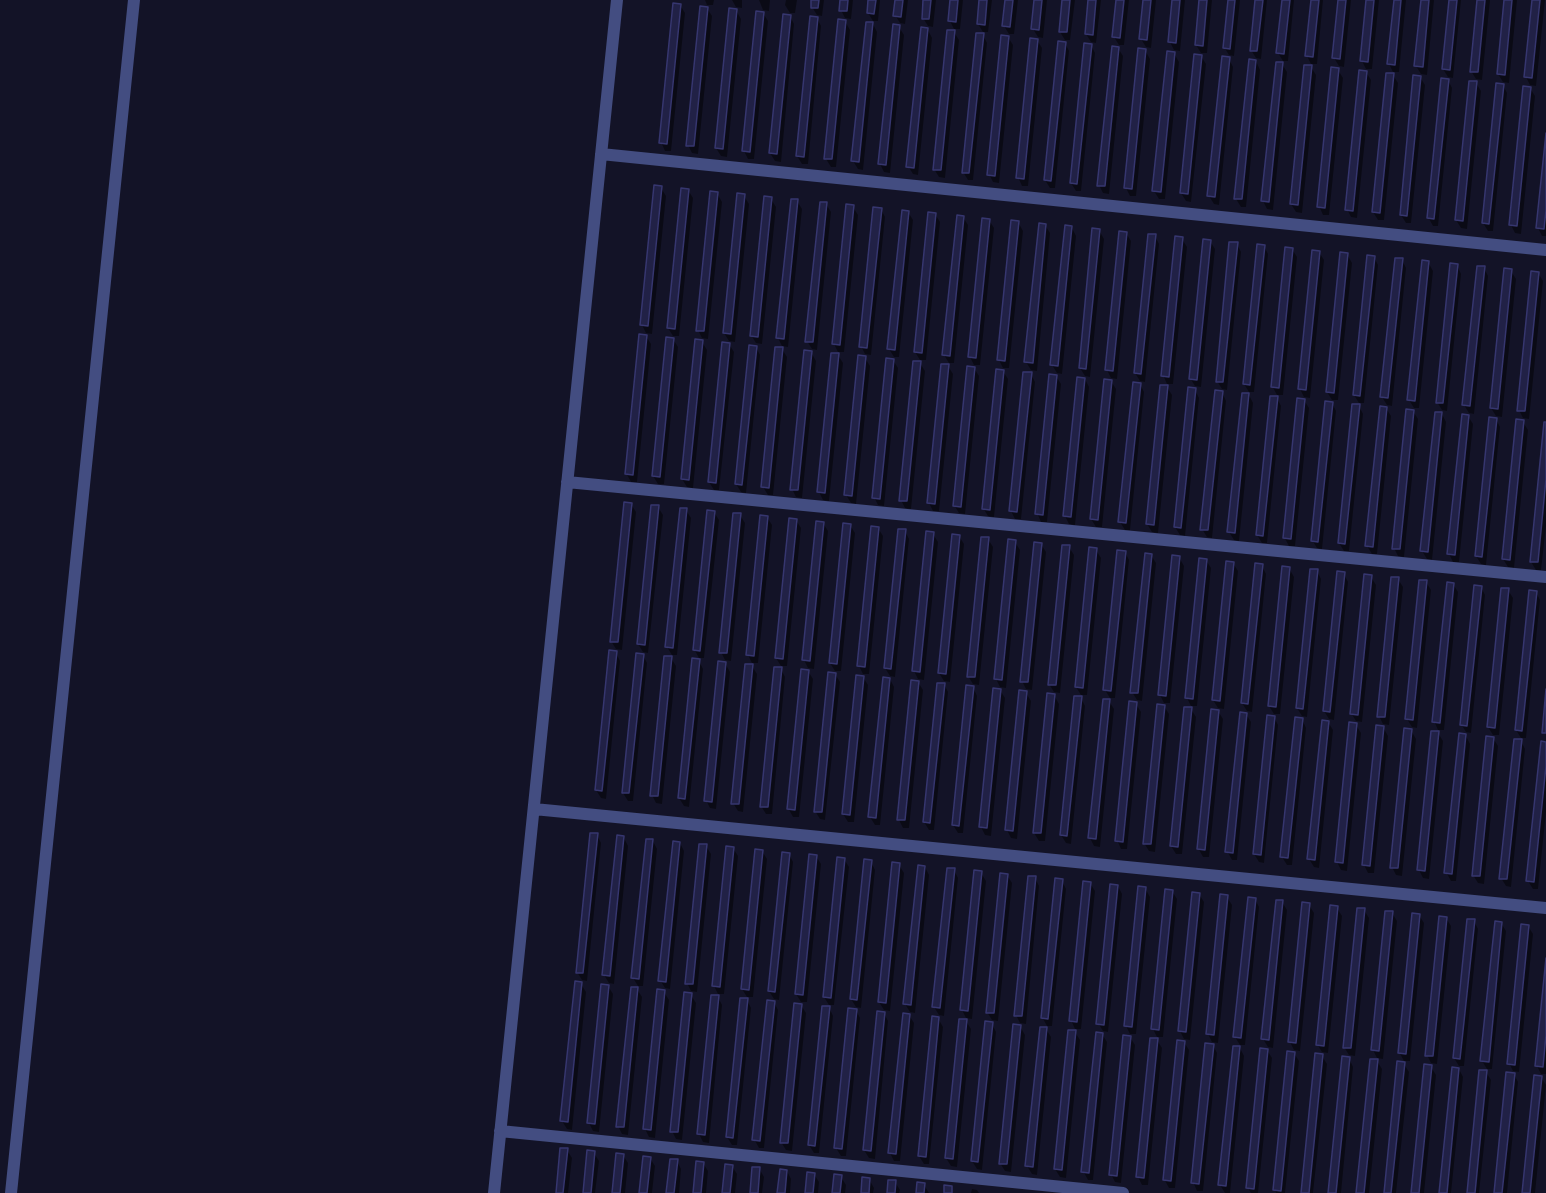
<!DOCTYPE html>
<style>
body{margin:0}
canvas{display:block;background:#131327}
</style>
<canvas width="1546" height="1193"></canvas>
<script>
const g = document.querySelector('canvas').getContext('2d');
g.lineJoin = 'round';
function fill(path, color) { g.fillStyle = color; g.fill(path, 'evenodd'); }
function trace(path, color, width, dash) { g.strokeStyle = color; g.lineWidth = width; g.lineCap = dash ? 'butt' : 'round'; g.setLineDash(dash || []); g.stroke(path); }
const shadow = new Path2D(`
 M705,0H714L713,5H707Z
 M732,0H742V8L736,7Z
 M759,0H770L769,11L763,10Z
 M786,0H797L795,13H790L785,5Z
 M813,0H824L822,16L817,15L812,7Z
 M842,0H853L851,19L845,18L841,10Z
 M869,0H880L878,21H873L868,13Z
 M897,0H908L905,24L900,23L895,15Z
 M925,0H936L933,27L928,26L923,18Z
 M952,0H963L960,29H954L950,21Z
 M981,0H992L988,32H983L978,24Z
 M1006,0H1018L1014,34H1009L1004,26Z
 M1036,0H1047L1043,38L1038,37L1033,29Z
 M1063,0H1075L1070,40H1065L1060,32Z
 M1090,0H1101L1096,43L1091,42L1086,34Z
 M1118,0H1129L1124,45H1119L1114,37Z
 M1145,0H1156L1151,48L1146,47L1141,39Z
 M1174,0H1185L1180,51L1174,50L1170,42Z
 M1201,0H1212L1207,53H1201L1196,45Z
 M1229,0H1240L1234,56L1229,55L1224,47Z
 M1256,0H1267L1261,59L1256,58L1251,50Z
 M1283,0H1294L1288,61H1283L1278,53Z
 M1312,0H1323L1317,64H1311L1307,56Z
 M1340,0H1351L1344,67L1339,66L1334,58Z
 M1368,0H1379L1372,69H1366L1362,61Z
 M1395,0H1406L1399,72H1393L1389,64Z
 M1423,0H1434L1427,75L1421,74L1416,66Z
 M1450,0H1461L1453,78L1448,77L1443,69Z
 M1479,0H1490L1482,80L1476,79L1471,71Z
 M1506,0H1517L1509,83L1503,82L1498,74Z
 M1533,0H1545L1536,86L1530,85L1526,77Z
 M680,5L685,13L671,151H665L661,142Z
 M707,8L712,16L698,154L692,153L688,145Z
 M736,10L741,19L727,157L721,156L716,148Z
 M763,13L768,21L754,159H748L744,151Z
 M790,16L794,24L781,162L775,161L770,153Z
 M817,18L821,26L808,164H802L797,156Z
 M845,21L850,30L836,167H831L826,159Z
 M873,24L877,32L863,170L858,169L853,161Z
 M899,27L904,35L890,173L884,172L880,164Z
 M928,30L932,38L918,175L913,174L908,166Z
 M954,32L959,40L945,178L939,177L934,169Z
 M983,35L987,43L973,180H968L963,172Z
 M1008,37L1013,45L999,183L993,182L989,174Z
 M1037,40L1042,48L1028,186H1022L1018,177Z
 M1065,43L1069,51L1055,188H1050L1045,180Z
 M1091,45L1095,53L1081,191H1076L1071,183Z
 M1118,48L1123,56L1109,194L1103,193L1099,185Z
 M1145,50L1150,59L1136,196H1130L1126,188Z
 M1174,53L1179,62L1165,199H1159L1154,191Z
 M1201,56L1206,64L1191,202L1186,201L1181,193Z
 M1229,59L1233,67L1219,205L1214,204L1209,196Z
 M1256,61L1260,70L1246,207H1241L1236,199Z
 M1282,64L1287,72L1273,210L1267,209L1263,201Z
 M1311,67L1316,75L1302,213L1296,212L1291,204Z
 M1338,70L1343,78L1329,215H1323L1319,206Z
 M1366,72L1371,80L1357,218L1351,217L1347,209Z
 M1393,75L1398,83L1384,220H1378L1373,212Z
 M1420,77L1425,85L1411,223H1406L1401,215Z
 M1448,80L1452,88L1438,226H1433L1428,217Z
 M1476,83L1481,91L1467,229L1461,228L1456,220Z
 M1503,85L1507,93L1493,231H1488L1483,223Z
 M1530,88L1535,96L1521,234L1515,233L1511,225Z
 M1546,148V236H1542L1538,228Z
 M661,188L666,196L652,334L646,333L642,325Z
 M688,190L693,198L679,336H673L668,328Z
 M717,193L722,202L708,339L702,338L698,330Z
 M744,196L749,204L735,342L729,341L724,333Z
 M771,199L776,207L762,344L756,343L751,335Z
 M797,201L802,209L788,347L782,346L778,338Z
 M826,204L831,212L817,350L812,349L807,341Z
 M853,207L858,215L844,352H838L834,344Z
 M881,209L885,217L871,355L865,354L861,346Z
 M908,212L913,220L899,357H894L889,349Z
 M935,214L940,222L926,360H920L915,352Z
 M963,217L968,225L954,363H949L944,355Z
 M989,220L994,228L980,365H974L970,357Z
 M1018,222L1023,231L1009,368H1003L999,360Z
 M1045,225L1050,233L1037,371L1031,370L1026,362Z
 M1072,228L1076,236L1062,374L1057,373L1052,365Z
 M1099,230L1104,239L1090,377L1085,376L1080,368Z
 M1126,233L1131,241L1117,379L1111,378L1107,370Z
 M1155,236L1159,244L1145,382L1140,381L1135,373Z
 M1182,239L1187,247L1173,384H1167L1163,375Z
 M1210,241L1215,249L1201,387L1195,386L1190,378Z
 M1237,244L1241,252L1227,390L1222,389L1217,381Z
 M1264,246L1268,254L1254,392H1249L1244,384Z
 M1292,249L1297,257L1283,395H1277L1272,386Z
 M1319,252L1324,260L1310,398L1304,397L1300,389Z
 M1347,254L1352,263L1338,400H1332L1327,392Z
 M1374,257L1378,265L1364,403H1359L1354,395Z
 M1402,260L1406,268L1392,406L1387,405L1382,397Z
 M1428,262L1433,271L1419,408H1414L1409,400Z
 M1457,265L1461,274L1447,411L1442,410L1437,402Z
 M1484,268L1488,276L1474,414L1469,413L1464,405Z
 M1511,271L1516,279L1502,417L1496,416L1491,408Z
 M1538,273L1543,281L1529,419L1523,418L1519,410Z
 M646,336L651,344L637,482H631L626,473Z
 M673,339L678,347L664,484H658L653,476Z
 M702,342L707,350L693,488L687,487L682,479Z
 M729,344L734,352L719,490H714L709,482Z
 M756,347L760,355L746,493L741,492L736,484Z
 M782,349L787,357L773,495H768L763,487Z
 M811,352L816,361L802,498L796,497L792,489Z
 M838,355L843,363L829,501L823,500L819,492Z
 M865,358L870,366L856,504L851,503L846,495Z
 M893,360L898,368L884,506L878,505L874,497Z
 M920,363L925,371L911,509L905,508L901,500Z
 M948,366L953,374L939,511H933L929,503Z
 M974,368L979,376L965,514L959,513L954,505Z
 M1003,371L1008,379L994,517L988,516L983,508Z
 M1031,374L1035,382L1021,519H1015L1011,511Z
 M1056,376L1061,384L1047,522H1041L1037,513Z
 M1085,379L1089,387L1075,525L1069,524L1065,516Z
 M1111,381L1116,389L1102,527H1096L1091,519Z
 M1140,384L1144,392L1130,530H1125L1120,522Z
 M1167,387L1172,395L1158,533L1152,532L1147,524Z
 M1195,390L1199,398L1185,536L1180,535L1175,527Z
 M1222,392L1226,401L1212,538L1207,537L1202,529Z
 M1249,395L1253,403L1239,541L1234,540L1229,532Z
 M1277,398L1281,406L1267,543H1262L1257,535Z
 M1304,400L1309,408L1295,546H1289L1284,537Z
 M1332,403L1336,411L1322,549L1317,548L1312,540Z
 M1359,406L1363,414L1349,551H1344L1339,543Z
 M1386,408L1391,416L1377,554H1372L1367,546Z
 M1413,411L1418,419L1404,557L1398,556L1394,548Z
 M1442,414L1446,422L1432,560L1427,559L1422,551Z
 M1468,416L1473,424L1459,562H1453L1449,554Z
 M1496,419L1500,427L1486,565L1481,564L1476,556Z
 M1523,422L1528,430L1514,568L1508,567L1503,559Z
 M1546,424V526L1541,570H1536L1531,562Z
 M631,504L636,512L622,650L616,649L611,641Z
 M658,507L663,515L648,653L643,652L638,644Z
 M686,510L691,518L677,655H672L667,647Z
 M714,512L719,520L704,658H699L694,649Z
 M740,515L745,523L731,661L725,660L721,652Z
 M767,517L772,525L758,663H752L748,655Z
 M796,520L801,528L787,666H781L776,658Z
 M823,523L828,531L814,669L808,668L804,660Z
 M850,525L855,533L841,671H835L830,663Z
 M878,528L883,536L869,674H863L859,666Z
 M905,531L909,539L895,677L890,676L885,668Z
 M933,534L938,542L924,680L918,679L914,671Z
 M959,536L964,544L950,682L944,681L939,673Z
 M988,539L993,547L979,685L973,684L968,676Z
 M1015,542L1020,550L1006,688L1000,687L996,679Z
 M1041,544L1046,552L1032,690L1026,689L1022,681Z
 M1069,547L1074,555L1060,693L1054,692L1049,684Z
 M1096,550L1101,558L1087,695H1081L1076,687Z
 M1125,552L1129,560L1115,698H1110L1105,690Z
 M1151,555L1156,563L1142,701L1137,700L1132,692Z
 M1179,557L1184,566L1170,703H1164L1160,695Z
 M1206,560L1211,568L1197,706H1191L1187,698Z
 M1233,563L1238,571L1224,709L1218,708L1213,700Z
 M1262,566L1266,574L1252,712L1247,711L1242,703Z
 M1289,568L1294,577L1280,714H1274L1269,706Z
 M1317,571L1321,579L1307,717L1302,716L1297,708Z
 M1344,574L1348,582L1334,720L1329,719L1324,711Z
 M1371,577L1376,585L1362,722L1356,721L1351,713Z
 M1398,579L1403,587L1389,725L1383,724L1379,716Z
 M1426,582L1431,590L1417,728L1412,727L1407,719Z
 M1453,584L1458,592L1444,730H1438L1434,721Z
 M1481,587L1485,595L1471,733L1466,732L1461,724Z
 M1508,590L1513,598L1499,735H1493L1488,727Z
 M1536,592L1540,600L1526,738H1521L1516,730Z
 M616,653L620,661L606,799L601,798L596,790Z
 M643,655L647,663L633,801H628L623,793Z
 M671,658L676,666L662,804L656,803L652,795Z
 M699,661L703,669L689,807L684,806L679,798Z
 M725,663L730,672L716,809L710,808L706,800Z
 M752,666L757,674L743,812L738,811L733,803Z
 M781,669L785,677L772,814H766L761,806Z
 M808,671L813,679L799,817H793L788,808Z
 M835,674L840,682L825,820L820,819L815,811Z
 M863,677L868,685L854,822H848L843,814Z
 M890,679L894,687L880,825H875L870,817Z
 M918,682L923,690L909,828H903L899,820Z
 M944,684L948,692L934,830H929L924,822Z
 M973,687L977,696L963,833H958L953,825Z
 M1000,690L1005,698L991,836L985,835L981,827Z
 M1026,693L1031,701L1017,839L1011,838L1007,830Z
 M1054,695L1059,704L1045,841H1039L1034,833Z
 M1081,698L1085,706L1071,844L1066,843L1061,835Z
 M1109,701L1114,709L1100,847L1094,846L1090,838Z
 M1136,704L1141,712L1127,849H1121L1117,840Z
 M1164,706L1169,714L1155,852L1149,851L1144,843Z
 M1191,709L1196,717L1182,854H1176L1171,846Z
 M1218,711L1223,719L1209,857H1203L1198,848Z
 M1246,714L1251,722L1237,860H1232L1227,851Z
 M1274,717L1278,725L1264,863L1259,862L1254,854Z
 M1302,719L1306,728L1292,865H1287L1282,857Z
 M1328,722L1333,730L1319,868L1314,867L1309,859Z
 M1356,725L1361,733L1347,871L1341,870L1337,862Z
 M1383,727L1388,736L1374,873H1368L1364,865Z
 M1411,730L1416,739L1402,876L1396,875L1392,867Z
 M1438,733L1443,741L1429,879L1423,878L1419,870Z
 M1466,736L1470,744L1456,881H1451L1446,872Z
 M1493,738L1498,746L1484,884L1478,883L1473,875Z
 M1521,741L1525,749L1511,887L1506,886L1501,878Z
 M1546,744V812L1538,889H1533L1528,881Z
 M597,835L601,843L587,981L582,980L577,972Z
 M624,838L628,846L614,984L609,983L604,975Z
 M653,841L657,849L643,986H638L633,978Z
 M680,843L684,851L670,989L665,988L660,980Z
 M706,846L711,854L697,992L691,991L687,983Z
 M733,848L738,856L724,994H718L714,986Z
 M762,851L767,859L753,997H747L742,989Z
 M789,854L793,862L779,1000L774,999L769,991Z
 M816,856L821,864L807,1002H801L796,994Z
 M844,859L849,867L834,1005H829L824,997Z
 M871,862L875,870L861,1008L856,1007L851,999Z
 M899,865L904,873L890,1011L884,1010L879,1002Z
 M925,867L929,875L915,1013L910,1012L905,1004Z
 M954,870L958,878L944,1016L939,1015L934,1007Z
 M981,873L986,881L972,1019L966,1018L962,1010Z
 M1007,875L1012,883L998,1021L992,1020L987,1012Z
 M1035,878L1039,886L1026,1024L1020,1023L1016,1015Z
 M1062,881L1066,889L1052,1026H1047L1042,1017Z
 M1090,883L1095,891L1081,1029H1075L1071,1020Z
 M1118,886L1122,894L1108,1032L1103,1031L1098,1023Z
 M1145,888L1150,897L1136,1034H1130L1126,1026Z
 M1172,891L1177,899L1163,1037H1157L1153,1029Z
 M1199,894L1204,902L1190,1040L1184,1039L1180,1031Z
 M1227,897L1232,905L1218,1043L1212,1042L1208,1034Z
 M1255,899L1259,907L1245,1045H1240L1235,1037Z
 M1282,902L1287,910L1273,1048L1268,1047L1263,1039Z
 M1309,905L1314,913L1300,1051L1294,1050L1290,1042Z
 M1337,908L1342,916L1328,1053L1322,1052L1317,1044Z
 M1364,910L1369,918L1355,1056L1349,1055L1344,1047Z
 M1392,913L1397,921L1383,1059L1377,1058L1373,1050Z
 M1419,915L1424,923L1410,1061H1404L1399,1052Z
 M1446,918L1451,926L1437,1064L1431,1063L1427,1055Z
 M1474,921L1478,929L1464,1066H1459L1454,1058Z
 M1501,923L1506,931L1492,1069H1487L1482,1061Z
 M1528,926L1533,934L1519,1072L1513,1071L1509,1063Z
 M1546,973V1074H1541L1537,1066Z
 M581,984L586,992L572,1130L567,1129L562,1121Z
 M608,986L613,994L599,1132L593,1131L589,1123Z
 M637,989L642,997L628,1135L622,1134L618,1126Z
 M664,992L669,1000L655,1138L649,1137L645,1129Z
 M691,995L696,1003L682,1140L676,1139L672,1131Z
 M718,997L722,1005L709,1143L703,1142L699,1134Z
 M747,1000L751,1008L737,1145H732L727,1137Z
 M774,1002L778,1010L764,1148H759L754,1139Z
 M801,1005L806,1013L792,1151L786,1150L781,1142Z
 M829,1007L833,1016L819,1153H814L809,1145Z
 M856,1010L860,1018L846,1156H841L836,1148Z
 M884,1013L888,1021L875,1159L869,1158L864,1150Z
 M909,1015L914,1023L900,1161H894L890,1153Z
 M938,1018L943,1027L929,1164H924L919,1156Z
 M966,1021L971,1029L957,1167L951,1166L946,1158Z
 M992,1024L996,1032L982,1170L977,1169L972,1161Z
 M1020,1026L1025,1035L1011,1172L1005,1171L1000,1163Z
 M1046,1029L1051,1037L1037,1175L1032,1174L1027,1166Z
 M1075,1032L1080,1040L1066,1178L1060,1177L1055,1169Z
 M1102,1034L1107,1042L1093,1180H1088L1083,1171Z
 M1130,1037L1135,1045L1121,1183L1115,1182L1111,1174Z
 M1157,1040L1162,1048L1148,1185H1142L1138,1177Z
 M1184,1042L1189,1050L1175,1188H1169L1164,1179Z
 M1213,1045L1217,1053L1203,1191H1197L1193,1182Z
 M1240,1048L1244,1056L1230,1193H1225L1220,1185Z
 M1267,1050L1272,1058L1258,1193H1251L1248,1188Z
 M1294,1053L1299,1061L1285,1193H1276L1275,1190Z
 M1322,1056L1327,1064L1313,1193H1302Z
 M1349,1058L1353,1067L1341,1193H1329Z
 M1377,1061L1382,1069L1369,1193H1358Z
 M1404,1064L1409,1072L1396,1193H1385Z
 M1431,1067L1436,1075L1424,1193H1413Z
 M1459,1069L1463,1077L1451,1193H1440Z
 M1486,1072L1491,1080L1479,1193H1468Z
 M1514,1074L1518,1082L1507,1193H1495Z
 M1541,1077L1546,1085L1535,1193H1524Z
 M567,1150L572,1158L568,1193H557Z
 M594,1153L599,1161L595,1193H584Z
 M623,1155L628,1163L625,1193H614Z
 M650,1158L655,1166L652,1193H641Z
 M677,1161L681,1169L679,1193H668Z
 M703,1163L708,1171L706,1193H695Z
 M732,1166L737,1174L735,1193H724Z
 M759,1168L764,1177L762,1193H751Z
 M787,1171L791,1179L790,1193H779Z
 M814,1174L819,1182L818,1193H807Z
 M841,1177L846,1185L845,1193H834Z
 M869,1179L874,1188L873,1193H862Z
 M895,1182L900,1190L899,1193H888Z
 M924,1185L929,1193H918Z
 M972,1189L977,1190L979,1193H971Z`);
const building = new Path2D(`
 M811,0H819L818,8H811Z
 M840,0H848L847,11H839Z
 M868,0H876L874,14L867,13Z
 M895,0H903L901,17L893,16Z
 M923,0H931L929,19H922Z
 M950,0H958L956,22L948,21Z
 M979,0H987L985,25L977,24Z
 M1005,0H1013L1010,27L1002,26Z
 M1034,0H1042L1039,30L1031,29Z
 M1062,0H1070L1067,32H1059Z
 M1088,0H1096L1093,35L1085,34Z
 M1116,0H1124L1120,38L1112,37Z
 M1143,0H1151L1147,40L1139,39Z
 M1172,0H1180L1176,43L1168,42Z
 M1199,0H1207L1203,46L1195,45Z
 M1228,0H1235L1230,49L1223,48Z
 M1255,0H1263L1257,51H1250Z
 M1282,0H1290L1284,54L1276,53Z
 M1311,0H1319L1313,57L1305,56Z
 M1338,0H1346L1340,59L1332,58Z
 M1366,0H1374L1368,62L1360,61Z
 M1394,0H1401L1395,65L1387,64Z
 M1421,0H1429L1423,67L1414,66Z
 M1449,0H1457L1450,70L1442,69Z
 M1477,0H1485L1478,72H1470Z
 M1504,0H1512L1505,75L1497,74Z
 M1532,0H1540L1532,78L1524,77Z
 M673,3L681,4L667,144L659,143Z
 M700,6L708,7L694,146H686Z
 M729,8L737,9L723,149L715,148Z
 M756,11L764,12L750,152L742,151Z
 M783,14L791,15L777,154L769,153Z
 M810,16L818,17L804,157L796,156Z
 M838,19L846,20L832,159H824Z
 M866,22H873L859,162L851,161Z
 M893,24L900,25L886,165L878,164Z
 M921,27L928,28L914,168L906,167Z
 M947,30H955L941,170H933Z
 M976,33H984L969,173H962Z
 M1001,35L1009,36L995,176L987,175Z
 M1030,38L1038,39L1024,179L1016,178Z
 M1058,41L1066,42L1051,181L1044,180Z
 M1084,43L1092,44L1077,184L1070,183Z
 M1112,46L1119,47L1105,186H1097Z
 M1138,48L1146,49L1132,189L1124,188Z
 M1167,51L1175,52L1161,192L1152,191Z
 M1194,54L1202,55L1188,194L1180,193Z
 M1222,56L1230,57L1215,197L1207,196Z
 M1249,59L1256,60L1242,199H1234Z
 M1276,62H1283L1269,202L1261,201Z
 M1304,65H1312L1298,205L1290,204Z
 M1331,67L1339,68L1325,208L1317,207Z
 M1359,70L1367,71L1353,211L1345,210Z
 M1386,73H1394L1380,213L1372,212Z
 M1413,75L1421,76L1407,216L1400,215Z
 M1441,78L1449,79L1434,219L1427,218Z
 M1469,81H1477L1463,221L1455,220Z
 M1496,83L1504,84L1489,224L1482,223Z
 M1523,86L1531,87L1517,226L1509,225Z
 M1546,133V210L1544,229L1536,228Z
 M654,185L662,186L648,326L640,325Z
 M681,188L689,189L675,329L667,328Z
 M710,191L718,192L704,331H696Z
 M737,193L745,194L731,334L723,333Z
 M764,196L772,197L758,337L750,336Z
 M791,199H798L784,339L776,338Z
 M820,202H827L813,342H805Z
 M846,204L854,205L840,345L832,344Z
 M873,207L882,208L867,348L859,347Z
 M902,210L909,211L895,350L887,349Z
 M928,212L936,213L922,353L914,352Z
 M957,215L964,216L950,356L942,355Z
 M982,218L990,219L976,358L968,357Z
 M1011,220L1019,221L1005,361L997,360Z
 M1039,223L1046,224L1033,363L1024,362Z
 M1065,225L1072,226L1058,366L1050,365Z
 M1092,228L1100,229L1086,369L1079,368Z
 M1119,231L1127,232L1113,371L1105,370Z
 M1148,234H1156L1141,374L1134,373Z
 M1175,236L1183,237L1169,377L1161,376Z
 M1203,239L1211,240L1197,380L1189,379Z
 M1229,242H1238L1223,382H1216Z
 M1257,244L1265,245L1250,385L1243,384Z
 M1285,247L1293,248L1279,388L1271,387Z
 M1312,250L1320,251L1306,390L1298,389Z
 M1340,252L1348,253L1334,393L1326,392Z
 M1367,255L1375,256L1360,396L1353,395Z
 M1395,258H1403L1388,398L1380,397Z
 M1422,260L1429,261L1415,401L1407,400Z
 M1450,263L1458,264L1443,403H1436Z
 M1477,266H1485L1470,406L1462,405Z
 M1504,268L1512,269L1498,409L1490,408Z
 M1531,271L1539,272L1525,411H1517Z
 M639,334L647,335L633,475L625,474Z
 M666,337L674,338L660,477L652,476Z
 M695,339L703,340L689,480L681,479Z
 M722,342L730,343L716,483L708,482Z
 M749,345L757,346L742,485L735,484Z
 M775,347H783L769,488L761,487Z
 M804,350L812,351L798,490H790Z
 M831,353H839L825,493L817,492Z
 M858,355L866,356L852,496L844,495Z
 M886,358L894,359L880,499L872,498Z
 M913,361H921L907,501H899Z
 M941,364H949L935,504L927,503Z
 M967,366L975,367L961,507L953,506Z
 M996,369L1004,370L990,510L982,509Z
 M1023,372H1032L1017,512L1009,511Z
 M1049,374L1057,375L1043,515L1035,514Z
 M1077,377L1085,378L1071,517L1063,516Z
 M1104,379L1112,380L1098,520L1090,519Z
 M1133,382L1141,383L1126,523L1118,522Z
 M1160,385H1168L1154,525L1146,524Z
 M1188,387L1196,388L1181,528L1174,527Z
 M1215,390L1223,391L1208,530H1200Z
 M1242,393H1249L1235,533L1227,532Z
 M1270,396H1278L1263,536L1256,535Z
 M1297,398L1305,399L1291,539L1283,538Z
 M1325,401L1333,402L1318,542L1311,541Z
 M1352,404H1360L1345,544L1338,543Z
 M1380,406L1387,407L1373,547L1365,546Z
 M1406,409L1414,410L1400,549H1392Z
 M1435,412H1442L1428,552L1420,551Z
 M1462,414L1469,415L1455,555L1447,554Z
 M1489,417L1497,418L1482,557L1475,556Z
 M1516,419L1524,420L1510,560L1502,559Z
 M1544,422H1546V479L1538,562H1530Z
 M624,502L632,503L618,642H610Z
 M651,505H659L645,645L637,644Z
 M680,508H687L673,648L665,647Z
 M707,510L715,511L700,651L693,650Z
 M733,513H741L727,653H719Z
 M760,515L768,516L754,656L746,655Z
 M789,518L797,519L783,659L775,658Z
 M816,521L824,522L810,661L802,660Z
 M843,523L851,524L837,664L829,663Z
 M871,526L879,527L865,667L857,666Z
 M898,529H906L891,669L884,668Z
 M926,531L934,532L920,672L912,671Z
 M952,534L960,535L946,674L938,673Z
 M981,537H989L975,677H967Z
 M1008,539L1016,540L1002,680L994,679Z
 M1034,542L1042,543L1028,682H1020Z
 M1062,545H1070L1056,685H1048Z
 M1089,547L1097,548L1083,688L1075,687Z
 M1117,550L1126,551L1111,691L1103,690Z
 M1145,553L1152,554L1138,693H1130Z
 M1172,555L1180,556L1166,696L1158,695Z
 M1199,558L1207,559L1193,699L1185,698Z
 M1226,561L1234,562L1220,701L1212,700Z
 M1255,563L1263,564L1248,704L1241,703Z
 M1282,566L1290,567L1276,707L1268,706Z
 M1310,569H1318L1303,709L1296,708Z
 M1337,571L1345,572L1330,712L1323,711Z
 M1364,574L1372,575L1358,715L1350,714Z
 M1391,577H1399L1385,717H1377Z
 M1419,580H1427L1413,720L1405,719Z
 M1447,582L1454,583L1440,723L1432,722Z
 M1474,585L1482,586L1467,726L1460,725Z
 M1501,588H1509L1495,728L1487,727Z
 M1529,590L1537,591L1522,731L1515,730Z
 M609,650L617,651L602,791L595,790Z
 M636,653L644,654L629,793H622Z
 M664,656H672L658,796H650Z
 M692,658L700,659L685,799L678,798Z
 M718,661L726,662L712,802L704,801Z
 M745,664H753L739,804H731Z
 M774,667H782L768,807H760Z
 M801,669L809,670L795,810L787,809Z
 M828,672L836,673L822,812H814Z
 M856,675L864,676L850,815L842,814Z
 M883,677L890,678L876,818L868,817Z
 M911,680L919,681L905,820H897Z
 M937,683H945L930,823L923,822Z
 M966,685L974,686L959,826L952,825Z
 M993,688L1001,689L987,828L979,827Z
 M1546,689V733H1542Z
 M1019,690L1027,691L1013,831L1005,830Z
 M1047,693L1055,694L1041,833H1033Z
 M1074,696H1082L1067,836L1060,835Z
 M1103,699H1110L1096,839L1088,838Z
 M1129,701L1137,702L1123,842L1115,841Z
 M1157,704L1165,705L1151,844H1143Z
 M1184,707H1192L1178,847L1170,846Z
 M1211,709L1219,710L1205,850L1197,849Z
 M1240,712L1247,713L1233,853L1225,852Z
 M1267,715L1275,716L1261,855L1253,854Z
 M1295,717L1303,718L1288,858L1280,857Z
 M1322,720L1329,721L1315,860L1307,859Z
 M1349,722L1357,723L1343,863L1335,862Z
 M1376,725L1384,726L1370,866L1362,865Z
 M1404,728L1412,729L1398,868H1390Z
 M1431,731H1439L1425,871L1417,870Z
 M1459,733L1466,734L1452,874L1444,873Z
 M1486,736L1494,737L1480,876H1472Z
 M1514,739H1522L1507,879H1499Z
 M1541,741L1546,742V766L1534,882L1526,881Z
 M590,833H598L583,973H576Z
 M617,835L624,836L610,976L602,975Z
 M646,839H653L639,979L631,978Z
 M673,841L680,842L666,982L658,981Z
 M699,844H707L693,984H685Z
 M726,846L734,847L720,987L712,986Z
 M755,849L763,850L749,990L741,989Z
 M782,852L790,853L775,992L768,991Z
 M809,854L817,855L803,995L795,994Z
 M837,857L845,858L831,998L823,997Z
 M864,859L872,860L857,1000L850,999Z
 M892,862L900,863L886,1003L878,1002Z
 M918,865L925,866L911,1005L903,1004Z
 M947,868H955L940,1008L932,1007Z
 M974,870L982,871L968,1011L960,1010Z
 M1000,873L1008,874L994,1013H986Z
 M1028,876H1036L1022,1016H1014Z
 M1055,878L1063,879L1048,1019L1041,1018Z
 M1083,881L1091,882L1077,1022L1069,1021Z
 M1110,884L1118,885L1104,1025L1096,1024Z
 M1138,886L1146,887L1132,1027L1124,1026Z
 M1165,889L1173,890L1159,1030L1151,1029Z
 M1192,892L1200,893L1186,1032L1178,1031Z
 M1220,894L1228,895L1214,1035L1206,1034Z
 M1248,897L1256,898L1241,1038L1233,1037Z
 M1276,900H1283L1269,1040L1261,1039Z
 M1302,902L1310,903L1296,1043L1288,1042Z
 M1330,905L1338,906L1324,1046L1316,1045Z
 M1357,908H1365L1351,1048H1343Z
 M1385,911H1393L1379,1051L1371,1050Z
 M1412,913L1420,914L1406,1054L1398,1053Z
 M1439,916L1447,917L1433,1056H1425Z
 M1467,919H1475L1460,1059L1453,1058Z
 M1495,921L1502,922L1489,1062L1480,1061Z
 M1521,924L1529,925L1515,1065L1507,1064Z
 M1546,958V1035L1543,1067L1535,1066Z
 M575,981L582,982L568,1122L560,1121Z
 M601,984L609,985L595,1124L587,1123Z
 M631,987H638L624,1127H616Z
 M657,989L665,990L651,1130L643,1129Z
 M684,992L692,993L678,1132H670Z
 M711,995H719L705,1135L697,1134Z
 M740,998H748L733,1138L726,1137Z
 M767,1000L775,1001L760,1141L752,1140Z
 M794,1003L802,1004L788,1143H780Z
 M822,1006H830L815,1146L808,1145Z
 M848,1008L857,1009L842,1149L834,1148Z
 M877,1011L885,1012L871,1151L863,1150Z
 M903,1013L910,1014L896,1154L888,1153Z
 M932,1016L939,1017L926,1157L918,1156Z
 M959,1019H967L953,1159L945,1158Z
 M985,1021L993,1022L978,1162L971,1161Z
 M1013,1024L1021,1025L1007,1164H999Z
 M1040,1027H1047L1033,1167L1025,1166Z
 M1068,1030H1076L1062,1170L1054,1169Z
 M1096,1032L1103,1033L1089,1173L1081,1172Z
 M1123,1035L1131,1036L1117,1176L1109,1175Z
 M1150,1038H1158L1144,1178L1136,1177Z
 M1177,1040L1185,1041L1171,1181L1163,1180Z
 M1205,1043L1214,1044L1199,1184L1191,1183Z
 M1233,1046H1240L1226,1186L1218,1185Z
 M1260,1048L1268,1049L1254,1189L1246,1188Z
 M1287,1051L1295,1052L1281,1191L1273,1190Z
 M1315,1053L1323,1054L1309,1193H1301Z
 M1342,1056L1350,1057L1336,1193H1328Z
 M1370,1059H1378L1364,1193H1356Z
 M1397,1061L1405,1062L1391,1193H1384Z
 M1424,1064L1432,1065L1419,1193H1411Z
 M1452,1067L1459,1068L1447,1193H1439Z
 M1479,1070H1487L1475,1193H1467Z
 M1506,1072L1515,1073L1502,1193H1494Z
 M1534,1075L1542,1076L1530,1193H1522Z
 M560,1148H568L563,1193H556Z
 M587,1150L595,1151L591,1193H583Z
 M616,1153L624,1154L620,1193H612Z
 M643,1156L651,1157L647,1193H639Z
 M670,1159H678L674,1193H666Z
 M696,1161L704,1162L701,1193H693Z
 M725,1164L733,1165L730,1193H722Z
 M752,1167H760L758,1193H750Z
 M780,1169L787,1170L785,1193H777Z
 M807,1172L815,1173L813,1193H805Z
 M834,1174L842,1175L840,1193H832Z
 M862,1177L870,1178L869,1193H861Z
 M888,1180H896L895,1193H887Z
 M917,1182L925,1183L924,1193H916Z
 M944,1185L952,1186V1193H944Z`);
const service = new Path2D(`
 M601,154L1546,250
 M567,482L1546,577
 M534,809L1546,908
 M500,1131L1123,1193
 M11,1193L134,0
 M494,1193L617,0`);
fill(shadow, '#0007');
fill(building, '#212146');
trace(building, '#36366f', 1.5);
trace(service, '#434d81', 12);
</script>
